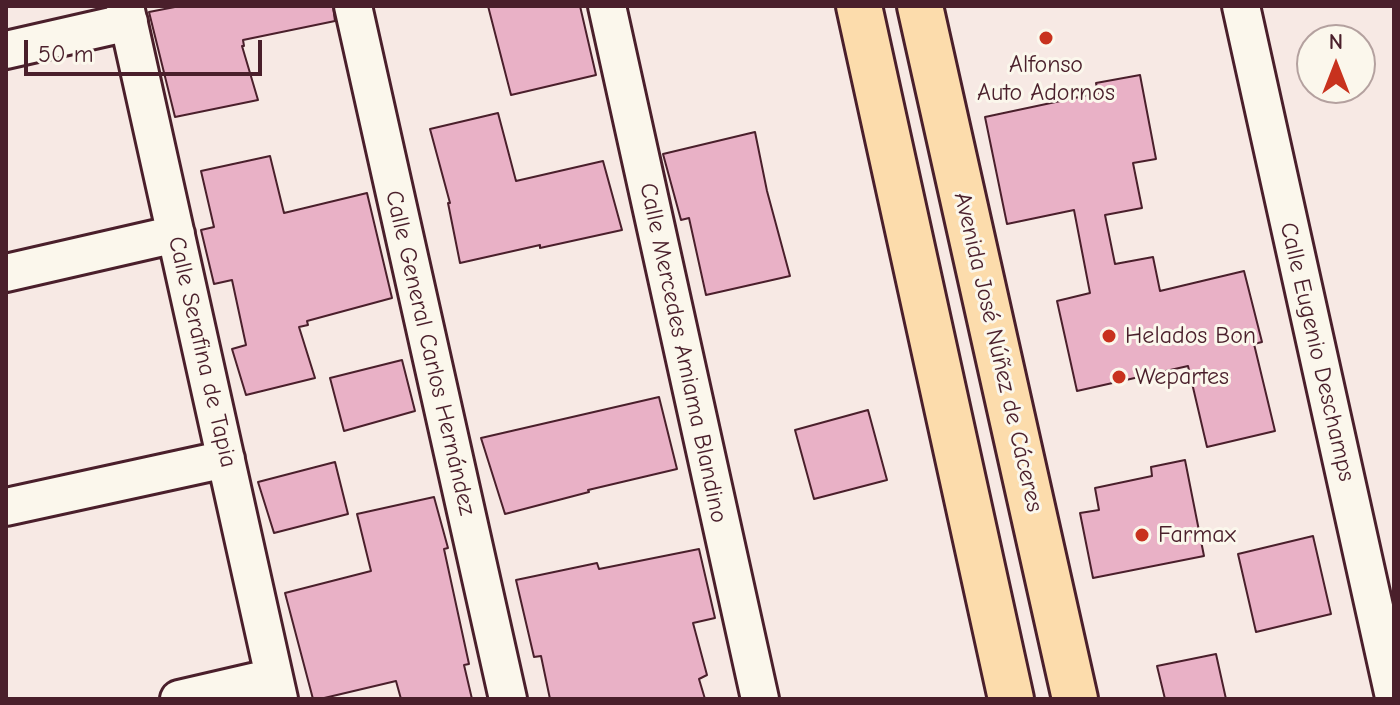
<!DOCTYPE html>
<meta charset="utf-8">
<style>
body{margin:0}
#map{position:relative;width:1400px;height:705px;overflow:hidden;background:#f7e9e4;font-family:"Comic Neue",sans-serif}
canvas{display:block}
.frame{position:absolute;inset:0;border:8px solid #4a1f2b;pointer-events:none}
.north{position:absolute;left:1296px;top:24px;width:80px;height:80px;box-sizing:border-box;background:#fbf7ec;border:2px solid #b4a19f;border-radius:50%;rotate:0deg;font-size:22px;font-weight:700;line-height:32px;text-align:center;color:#4a1f2b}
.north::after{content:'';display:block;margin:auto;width:28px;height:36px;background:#c8321e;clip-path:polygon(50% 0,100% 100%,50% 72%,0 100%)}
.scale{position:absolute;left:24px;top:40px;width:238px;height:36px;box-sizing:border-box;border:4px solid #4a1f2b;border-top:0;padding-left:10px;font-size:24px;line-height:28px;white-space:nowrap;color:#4a1f2b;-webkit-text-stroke:6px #fbf7ec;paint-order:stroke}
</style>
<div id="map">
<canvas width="1400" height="705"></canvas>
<div class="frame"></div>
<div class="north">N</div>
<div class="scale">50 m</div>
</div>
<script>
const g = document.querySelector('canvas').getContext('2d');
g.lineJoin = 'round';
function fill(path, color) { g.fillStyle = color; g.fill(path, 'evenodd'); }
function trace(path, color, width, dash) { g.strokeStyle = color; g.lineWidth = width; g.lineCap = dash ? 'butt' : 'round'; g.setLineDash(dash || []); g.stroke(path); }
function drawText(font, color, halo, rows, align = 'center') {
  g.font = font + ' "Comic Neue",sans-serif'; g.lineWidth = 6; g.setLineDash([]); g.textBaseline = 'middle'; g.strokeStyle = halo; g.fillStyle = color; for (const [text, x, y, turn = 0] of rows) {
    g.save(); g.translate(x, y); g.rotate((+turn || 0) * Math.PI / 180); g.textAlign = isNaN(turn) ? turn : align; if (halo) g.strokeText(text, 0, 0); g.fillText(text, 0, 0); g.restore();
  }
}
const building = new Path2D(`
 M180,6H333L335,21L243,40L244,46H242L258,100L175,117L149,12Z
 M488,6H580L596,75L511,95Z
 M1140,75L1156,159L1133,163L1142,208L1105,215L1115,264L1153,257L1160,291L1244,271L1262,342L1254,344L1275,431L1207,447L1188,366L1077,391L1057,301L1090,293L1074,210L1007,224L985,117L1098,93L1096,83Z
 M498,113L516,181L603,161L622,230L540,248V245L460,263L448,203H450L430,129Z
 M755,132L767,191L790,276L706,295L689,218L681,220L663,154Z
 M270,156L284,213L367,193L392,298L307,321L308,325L299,327L315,378L246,395L232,349L246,345L232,280L214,284L201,230L214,227L201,171Z
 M402,360L415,411L344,431L330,378Z
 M659,397L677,469L588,490L589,492L505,514L481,438Z
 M868,410L887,480L814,499L795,430Z
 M1185,460L1204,556L1093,578L1080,513L1099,510L1095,488L1152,476L1151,467Z
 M335,462L348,514L274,533L258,482Z
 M434,497L448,548L444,549L469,664L464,665L472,699H401L396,681L320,699H313L285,593L371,571L357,514Z
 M1313,536L1331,614L1256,632L1238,554Z
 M699,549L715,618L693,623L707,675L699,679L705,699H550L541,656L534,657L516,580L597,563L599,569Z
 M1216,654L1226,699H1165L1157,666Z`);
const minor = new Path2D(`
 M125,6L279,699
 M353,6L508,699
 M607,6L760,699
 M1241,6L1394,697
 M6,50L129,22
 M6,273L176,234
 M6,507L226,459
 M179,699L274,677`);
const major = new Path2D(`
 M859,6L1011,699
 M920,6L1075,699`);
const markers = [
 [1046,38,8,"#c8321e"],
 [1109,336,8,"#c8321e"],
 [1119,377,8,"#c8321e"],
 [1142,535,8,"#c8321e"]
];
const poiNames = [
 ["Alfonso",1046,65,"center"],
 ["Auto Adornos",1046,93,"center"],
 ["Helados Bon",1125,336],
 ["Wepartes",1135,377],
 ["Farmax",1158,535]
];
const streetNames = [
 ["Calle Serafina de Tapia",202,352,77],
 ["Avenida José Núñez de Cáceres",998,352,77],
 ["Calle Eugenio Deschamps",1317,352,77],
 ["Calle General Carlos Hernández",430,353,77],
 ["Calle Mercedes Amiama Blandino",683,353,78]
];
fill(building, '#e9b1c6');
trace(building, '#4a1f2b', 2);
trace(minor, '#4a1f2b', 42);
trace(major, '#4a1f2b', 50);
trace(minor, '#fbf7ec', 36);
trace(major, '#fcdcac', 44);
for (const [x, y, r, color] of markers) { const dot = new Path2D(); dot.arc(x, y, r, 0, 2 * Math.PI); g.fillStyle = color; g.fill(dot); trace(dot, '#fbf7ec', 3); }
drawText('24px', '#4a1f2b', '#fbf7ec', poiNames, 'left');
drawText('24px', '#4a1f2b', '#fbf7ec', streetNames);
</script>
